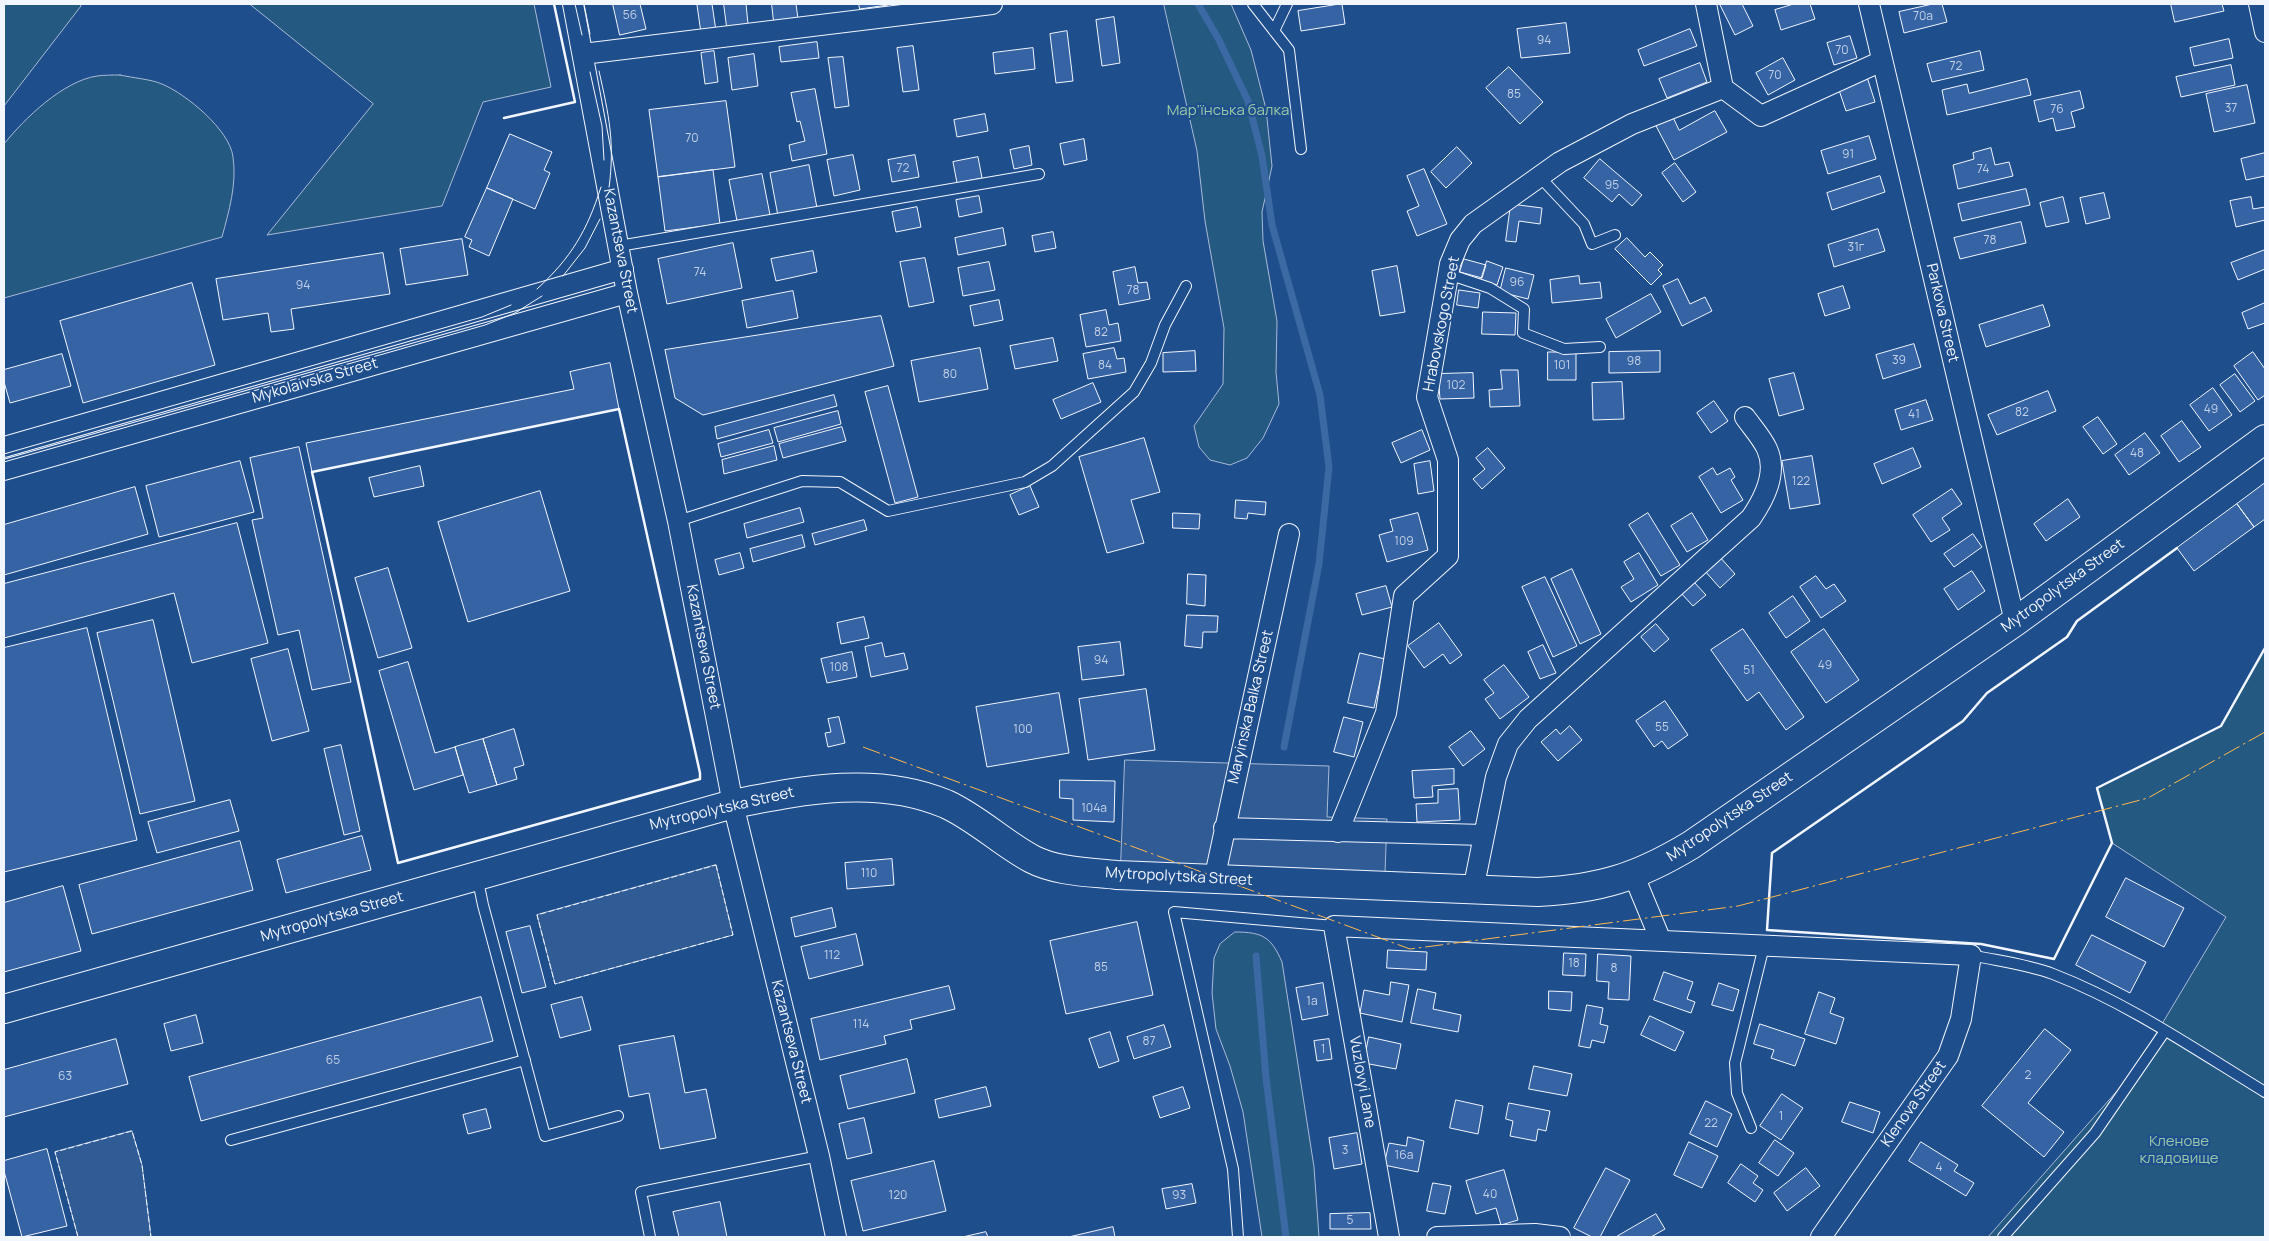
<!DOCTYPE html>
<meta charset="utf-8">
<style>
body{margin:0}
#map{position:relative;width:2269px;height:1241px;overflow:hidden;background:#1f4e8c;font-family:Manrope,sans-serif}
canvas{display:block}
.frame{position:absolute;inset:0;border:5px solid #f2f6ff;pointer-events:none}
</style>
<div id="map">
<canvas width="2269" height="1241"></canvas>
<div class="frame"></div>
</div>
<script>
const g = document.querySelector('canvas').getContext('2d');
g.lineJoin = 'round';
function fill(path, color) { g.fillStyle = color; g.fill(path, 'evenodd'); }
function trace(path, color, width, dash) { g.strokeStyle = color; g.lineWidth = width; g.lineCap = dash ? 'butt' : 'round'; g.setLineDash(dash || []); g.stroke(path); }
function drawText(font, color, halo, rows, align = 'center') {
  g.font = font + ' Manrope,sans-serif'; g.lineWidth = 4; g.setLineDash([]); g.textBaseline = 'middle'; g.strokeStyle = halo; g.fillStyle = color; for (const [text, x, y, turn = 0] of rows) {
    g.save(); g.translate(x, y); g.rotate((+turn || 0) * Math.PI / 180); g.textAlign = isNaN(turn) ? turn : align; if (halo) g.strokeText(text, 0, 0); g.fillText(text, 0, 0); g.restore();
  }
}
const green = new Path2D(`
 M4,4H80L81,6L4,106Z
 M250,4H534L551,87L483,102L442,206L267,235L373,104Z
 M1164,4H1231L1251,50L1266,109L1272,166L1262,212L1263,241L1277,321L1276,372L1279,404L1263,438L1247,458L1230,465L1210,460L1199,447L1194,426L1223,384L1224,328L1205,221L1197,151Z
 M120,75C133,78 150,79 162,84C186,94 230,130 233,157C237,184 229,211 222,237L4,298V144C24,119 63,81 97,76C104,75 113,75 120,75Z
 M2265,648V1237H1988L2132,1074L2226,917L2112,843L2097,788L2221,726Z
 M1235,932C1263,932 1271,937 1282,962L1314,1167L1319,1237H1262L1243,1112L1230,1066L1216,1029L1212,993L1214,958L1220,944Z`);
const parking = new Path2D(`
 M1125,760L1329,766L1327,817L1387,819L1385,873L1121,865Z
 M716,865L733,935L555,984L537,915Z
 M132,1131L142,1165L151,1237H78L55,1152Z`);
const stream = new Path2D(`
 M1198,4L1218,38L1248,101L1262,156L1272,225L1320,395L1329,467L1319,564L1284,747
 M1256,956L1266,1078L1286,1237`);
const building = new Path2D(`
 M613,4H640L646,29L620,35Z
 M712,4L716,31L701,33L697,5Z
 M724,4H746L748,24L727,27Z
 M772,4H796L798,19L774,22Z
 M859,4H888V5L860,9Z
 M1342,4L1345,24L1301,31L1298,11Z
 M1721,4H1742L1753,26L1735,35L1720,5Z
 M1794,4H1810L1815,19L1781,30L1775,10Z
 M1933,4H1942L1947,22L1904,33L1899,12Z
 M2171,4H2222L2224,11L2175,22Z
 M1114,17L1120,63L1102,66L1096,20Z
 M1566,23L1570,53L1521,58L1517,29Z
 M1690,29L1697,46L1644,66L1638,50Z
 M1067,31L1073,81L1056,83L1050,34Z
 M1850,36L1857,58L1834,65L1827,43Z
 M2229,39L2233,58L2194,66L2190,48Z
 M817,42L819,58L781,62L779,47Z
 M913,46L919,90L903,92L897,48Z
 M1033,48L1035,69L995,74L993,53Z
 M714,51L718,82L705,84L701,53Z
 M1980,51L1984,70L1932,82L1927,64Z
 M754,54L758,86L732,90L728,58Z
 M843,57L849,106L835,108L828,58Z
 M1783,58L1795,80L1768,95L1756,73Z
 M1700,63L1707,82L1667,98L1659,79Z
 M2231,65L2235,85L2181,97L2176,77Z
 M1509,67L1543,102L1520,124L1486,88Z
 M1867,77L1875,102L1846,111L1838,87Z
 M2027,79L2031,95L1947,115L1942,90L1967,84L1969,93Z
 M2247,85L2255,123L2214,132L2206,94Z
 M815,89L827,154L792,161L789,145L805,141L800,121L797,122L791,93Z
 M2080,91L2084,108L2071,112L2075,127L2056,131L2053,118L2039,122L2034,101Z
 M726,101L735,167L658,177L649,110Z
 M1715,111L1727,132L1674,160L1655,124L1672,115L1679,130Z
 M985,114L988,131L957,137L954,120Z
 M510,134L552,152L544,170L550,173L535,209L487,188Z
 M1869,136L1876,159L1828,174L1821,151Z
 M1084,139L1087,160L1064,165L1060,144Z
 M1029,146L1032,165L1014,169L1010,150Z
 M1457,147L1472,163L1446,188L1431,172Z
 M1991,148L1995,165L2009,162L2013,176L1958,189L1953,165L1974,159L1973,153Z
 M2265,153V176L2246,180L2241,159Z
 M853,155L860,190L834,196L827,160Z
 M915,155L919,177L892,182L888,160Z
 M978,157L982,178L957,183L953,162Z
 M1600,159L1642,195L1632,206L1619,194L1612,202L1584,178Z
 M1675,163L1696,192L1683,202L1662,173Z
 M809,165L817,208L778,216L770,173Z
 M1424,169L1447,224L1417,236L1407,211L1419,206L1407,176Z
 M713,170L720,224L665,231L658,177Z
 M762,174L770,215L737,221L729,180Z
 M1880,176L1885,192L1832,210L1827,193Z
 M487,188L513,199L489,256L469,247L472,240L465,237Z
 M2026,189L2030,205L1962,221L1958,204Z
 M2104,193L2110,218L2086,224L2080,198Z
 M979,196L982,212L959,217L956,200Z
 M2063,197L2069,222L2046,227L2040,203Z
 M2251,197L2253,209L2265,207V220L2236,227L2230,201Z
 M1511,204L1542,208L1540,224L1519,221L1516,242L1506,241Z
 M917,207L921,227L896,232L892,212Z
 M2021,222L2026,243L1960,259L1954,238Z
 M1003,228L1006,245L958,255L955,238Z
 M1878,229L1885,251L1834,267L1828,245Z
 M1053,232L1056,248L1035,252L1032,236Z
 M1627,238L1645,257L1650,252L1663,265L1658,270L1662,274L1651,285L1615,249Z
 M462,239L468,275L406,285L400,249Z
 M733,243L742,288L667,304L658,259Z
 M2265,250V269L2238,280L2231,263Z
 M813,251L817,272L776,281L771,259Z
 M383,253L390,294L291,309L294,329L271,332L268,313L223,320L216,279Z
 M925,258L934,302L909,307L900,262Z
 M1464,259L1486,265L1482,278L1460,272Z
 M1487,261L1503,267L1497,285L1481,280Z
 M989,262L995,290L963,296L958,268Z
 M1397,266L1405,312L1380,316L1372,271Z
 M1135,267L1138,283L1147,282L1150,299L1119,305L1113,272Z
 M1506,268L1534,275L1528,299L1500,292Z
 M1579,276L1580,284L1600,282L1602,298L1552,303L1550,280Z
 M1678,279L1690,304L1705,297L1712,311L1682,326L1663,286Z
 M192,283L215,365L83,403L60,321Z
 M1843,286L1850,308L1825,316L1818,294Z
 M1459,290L1480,293L1478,308L1457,305Z
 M793,291L798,318L747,328L742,301Z
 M1651,294L1661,312L1616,338L1606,319Z
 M999,300L1003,320L974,326L970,306Z
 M2265,303V323L2248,329L2242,313Z
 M2043,305L2050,326L1986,347L1979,325Z
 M1106,310L1109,325L1118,323L1121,341L1086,347L1080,315Z
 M1483,312L1516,313L1515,335L1482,334Z
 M881,316L894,366L703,415L675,398L665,350Z
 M1053,338L1058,361L1015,369L1010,346Z
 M1914,344L1921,367L1883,379L1876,355Z
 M980,348L988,389L919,402L911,361Z
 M1114,348L1117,359L1124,358L1126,372L1088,379L1083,354Z
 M1195,351L1196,371L1163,372V353Z
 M1660,351V372L1609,373V352Z
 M1548,352H1576V380H1548Z
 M2253,352L2265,369V395L2258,400L2234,366Z
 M62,354L71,386L10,403L4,382V370Z
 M610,363L619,409L312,472L306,443L574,389L570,372Z
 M1501,370H1518L1520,406L1490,407L1489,390L1502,389Z
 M1473,373L1474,398L1440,399L1438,374Z
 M1794,373L1804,409L1779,416L1769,379Z
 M2235,374L2255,401L2240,412L2220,385Z
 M1622,382L1624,419L1593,420L1592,383Z
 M1093,383L1101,402L1061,419L1053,400Z
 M888,386L918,497L895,503L865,392Z
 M2213,388L2232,415L2209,431L2190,405Z
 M2048,391L2056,411L1997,435L1988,415Z
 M834,395L837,406L717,439L715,427Z
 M1926,400L1933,420L1901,430L1895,410Z
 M1714,401L1728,421L1711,433L1697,413Z
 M838,411L841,424L778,442L774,428Z
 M2098,417L2117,444L2103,454L2083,427Z
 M2182,421L2201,447L2179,462L2161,436Z
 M842,427L846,441L783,458L779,444Z
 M769,430L773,443L721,457L718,444Z
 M1422,430L1430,450L1401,463L1392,443Z
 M2145,433L2160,453L2129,475L2115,455Z
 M1144,438L1160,492L1131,500L1144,543L1107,553L1079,457Z
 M774,446L777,460L724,474L722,460Z
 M299,447L351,682L312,690L299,630L278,635L252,520L263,518L250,458Z
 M1488,448L1505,468L1482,489L1473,479L1485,469L1476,458Z
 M1913,448L1921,467L1882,484L1874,464Z
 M1812,456L1820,504L1790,509L1782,461Z
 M240,461L254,512L159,537L146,486Z
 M1430,461L1434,491L1418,494L1414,464Z
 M420,466L424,486L374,497L369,478Z
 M1713,468L1717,475L1730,468L1735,477L1731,480L1743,500L1721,513L1699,477Z
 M2265,483V519L2254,527L2237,504Z
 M1030,486L1039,507L1019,515L1010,495Z
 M135,487L148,534L4,575V525Z
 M1952,489L1962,504L1942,518L1950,530L1931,542L1913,515Z
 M540,491L570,591L468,622L438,522Z
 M2068,499L2080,517L2046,541L2034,524Z
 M1236,500L1266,502L1265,515L1248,513L1247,519L1235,518Z
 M2237,504L2254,527L2194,571L2177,548Z
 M800,508L804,522L747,538L744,524Z
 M1173,513L1200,514L1199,529L1173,528Z
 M1418,513L1428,550L1387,562L1379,535L1393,531L1390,520Z
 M1648,513L1680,565L1661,576L1629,525Z
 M1692,513L1708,540L1687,552L1671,526Z
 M864,520L867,530L815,545L812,534Z
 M237,523L268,643L192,663L174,593L4,638V584Z
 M1973,534L1982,547L1954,567L1944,554Z
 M802,535L805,547L753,562L750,549Z
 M740,553L744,568L719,575L715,560Z
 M1639,553L1658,585L1631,602L1621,587L1634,579L1624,562Z
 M1719,556L1735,574L1720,588L1704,570Z
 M388,568L412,648L378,658L355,578Z
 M1572,569L1601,634L1580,644L1551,579Z
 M1972,571L1985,591L1958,610L1944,589Z
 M1188,574L1206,575L1205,606L1187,604Z
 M1816,576L1826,589L1834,584L1846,601L1821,618L1800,587Z
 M1545,577L1577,646L1553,657L1522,587Z
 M1693,581L1706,595L1693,606L1680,592Z
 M1386,586L1392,607L1362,615L1356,594Z
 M1793,596L1810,621L1786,638L1769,613Z
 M1187,615L1218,616L1217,632H1203L1202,648L1185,646Z
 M864,617L869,638L841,644L837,623Z
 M153,620L195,801L140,814L97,633Z
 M1439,623L1462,655L1450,664L1443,654L1424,668L1408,646Z
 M1656,624L1669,639L1654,652L1641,637Z
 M87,628L137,840L4,872V648Z
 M1743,629L1804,717L1786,730L1759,692L1747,701L1711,650Z
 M1824,629L1859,680L1826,703L1791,652Z
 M1120,642L1124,675L1082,680L1078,647Z
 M882,643L885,657L904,653L908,669L871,677L865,647Z
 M1543,645L1556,673L1540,679L1528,652Z
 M288,649L309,731L272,741L251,659Z
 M852,652L857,677L827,683L821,659Z
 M1360,653L1385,659L1374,708L1348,703Z
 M408,662L435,753L455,747L463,775L414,790L379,671Z
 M1504,665L1529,697L1500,719L1485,699L1494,693L1484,680Z
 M1146,689L1155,750L1088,760L1079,699Z
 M1059,693L1069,753L987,767L976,707Z
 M1665,701L1688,735L1668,749L1662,741L1654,747L1636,721Z
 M839,717L845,743L828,747L825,733L831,732L828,719Z
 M1344,717L1363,722L1354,757L1334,752Z
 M1570,726L1582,740L1558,761L1541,742L1556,729L1560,734Z
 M514,729L524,765L514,768L517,779L497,785L483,739Z
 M1471,731L1485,749L1463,766L1449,747Z
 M483,739L497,785L469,793L455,747Z
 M341,745L360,831L344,835L324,749Z
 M1454,769V784L1432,786L1433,797L1414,798L1412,771Z
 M1060,780L1115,781L1114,822L1073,820V799L1060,798Z
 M1458,789L1460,820L1417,822L1416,804L1438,803V790Z
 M230,800L239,831L157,853L148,822Z
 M362,836L371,870L286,893L277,860Z
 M240,841L253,890L92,934L79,885Z
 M892,859L894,885L847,889L845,863Z
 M2126,878L2184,908L2164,947L2106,917Z
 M63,886L81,951L4,972V903Z
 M832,908L836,927L795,937L791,918Z
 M1137,922L1153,995L1066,1014L1050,941Z
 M530,926L546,987L522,993L506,932Z
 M856,934L863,965L809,979L801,947Z
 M2092,935L2146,962L2130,993L2076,965Z
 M1388,950L1427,952L1426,970L1387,968Z
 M1564,953L1586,954L1585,976L1563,975Z
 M1598,954L1631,956L1629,1000L1608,999L1609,982L1597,981Z
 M1664,972L1693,982L1687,999L1695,1002L1691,1013L1654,1000Z
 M1391,982L1409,985L1402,1022L1360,1013L1364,990L1389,995Z
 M1323,983L1328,1015L1302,1020L1296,988Z
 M1719,983L1739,990L1733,1011L1712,1005Z
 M949,986L955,1009L910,1020L912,1029L884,1036L886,1044L820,1060L811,1019Z
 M1418,989L1436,993L1433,1009L1461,1015L1458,1032L1411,1023Z
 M1549,991L1572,992L1571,1011L1549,1009Z
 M1819,992L1835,998L1830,1013L1844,1018L1836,1044L1805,1034Z
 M481,997L493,1041L201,1121L189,1077Z
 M582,997L591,1030L560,1038L551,1005Z
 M1587,1005L1603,1008L1600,1024L1608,1026L1604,1043L1592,1040L1590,1048L1579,1046Z
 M196,1015L203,1043L171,1051L164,1024Z
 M1650,1016L1684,1032L1675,1051L1641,1035Z
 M1760,1024L1805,1039L1795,1066L1771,1058L1774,1050L1754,1044Z
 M1164,1025L1171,1047L1134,1059L1127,1037Z
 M2045,1029L2071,1050L2028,1103L2064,1132L2044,1157L1982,1106Z
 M1110,1032L1119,1061L1099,1068L1089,1039Z
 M674,1036L685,1093L706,1089L716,1138L660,1149L649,1093L629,1097L619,1046Z
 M1369,1037L1401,1044L1396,1069L1364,1063Z
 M116,1039L128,1084L4,1117V1070Z
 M1329,1039L1332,1059L1317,1061L1314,1041Z
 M907,1059L915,1093L848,1109L840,1076Z
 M1534,1066L1572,1074L1567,1096L1529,1089Z
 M986,1087L991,1106L939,1118L935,1100Z
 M1183,1087L1190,1108L1160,1118L1153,1097Z
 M1782,1094L1803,1108L1781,1140L1760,1126Z
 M1456,1100L1483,1106L1478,1134L1450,1128Z
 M1706,1101L1732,1114L1717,1147L1690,1134Z
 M1850,1102L1880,1112L1873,1133L1842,1122Z
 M1509,1103L1550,1111L1546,1131L1538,1129L1536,1141L1510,1136L1513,1121L1506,1119Z
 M486,1109L491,1128L468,1134L463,1115Z
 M864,1118L872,1153L847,1159L839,1124Z
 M1357,1133L1362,1164L1334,1169L1329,1138Z
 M1408,1137L1424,1141L1418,1172L1384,1165L1389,1143L1406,1146Z
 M1775,1140L1794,1153L1778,1176L1759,1163Z
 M1689,1142L1718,1156L1702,1188L1674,1175Z
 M1921,1142L1958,1165L1954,1171L1974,1183L1966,1196L1909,1161Z
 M47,1149L67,1226L22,1237L4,1171V1161Z
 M934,1161L946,1211L863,1231L851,1181Z
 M1741,1164L1758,1176L1753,1183L1763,1190L1755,1202L1728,1183Z
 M1606,1168L1630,1180L1600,1237H1592L1574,1228Z
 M1806,1168L1820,1186L1787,1211L1774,1193Z
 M1504,1170L1518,1220L1501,1225L1496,1208L1476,1214L1466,1181Z
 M1433,1183L1451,1186L1445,1214L1427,1211Z
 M1192,1184L1196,1203L1166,1209L1162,1189Z
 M720,1202L727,1237H679L673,1212Z
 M1370,1213L1371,1229H1330V1214Z
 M1656,1214L1665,1229L1651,1237H1616Z
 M1113,1227L1115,1237H1069Z
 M986,1232L988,1237H963Z`);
const service = new Path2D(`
 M1253,4L1289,50L1301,149
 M1274,31L1287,4
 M1539,176L1584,224L1592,244L1615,235
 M619,246L1039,174
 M1448,274L1490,288L1524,309L1523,333L1564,349L1600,347
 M678,521L802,481L840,482L888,511L1025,482L1052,466L1134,392L1151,363L1165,325L1186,286
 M477,876L483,905L545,1136L618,1116
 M1971,955C1998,961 2027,964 2053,974C2128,1003 2196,1050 2265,1092
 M1751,1128L1737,1093L1735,1063L1764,946
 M231,1140L525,1060
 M650,1237L641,1192L819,1156
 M1238,1237L1233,1169L1174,912L1334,926
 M2003,1237L2095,1133L2165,1031`);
const minor = new Path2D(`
 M573,4L627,293L678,521L733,804L819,1156L836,1237
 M1706,4L1723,88L1761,116L1882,61
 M1869,4L2015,622
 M2259,4L2265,32
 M583,54L992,4
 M4,447L623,269
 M4,470L627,293
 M1224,828L1484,835
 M1338,832L1386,713L1404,596L1448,556V460L1427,397L1450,264L1460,240L1473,224L1560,162L1632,124L1723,88
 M1634,876L1661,941
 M1214,880L1289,534
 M1473,890L1496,777L1508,744L1528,719L1751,518C1764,499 1778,473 1767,449C1762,438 1752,427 1745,417
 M1389,1237L1334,926L1971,955L1961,1019L1948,1056L1821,1237
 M1437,1237L1535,1234L1560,1237`);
const secondary = new Path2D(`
 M4,1009L733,804C804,790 877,775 946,804C977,818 1002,843 1032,859C1057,872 1090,872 1117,875L1538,892C1600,889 1638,877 1691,845L2015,622L2265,439`);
const tram = new Path2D(`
 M575,4L582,35
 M584,4L590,34
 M599,71C609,116 615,142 609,188
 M590,72L602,126L604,160
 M563,276L585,248L600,219
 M537,289C571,258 587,231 601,187
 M4,454L482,317L511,305
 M4,462L485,325L515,313L542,296`);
const fence = new Path2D(`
 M716,865L733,935L555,984L537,915Z
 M78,1237L55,1152L132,1131L142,1165L151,1237`);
const wall = new Path2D(`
 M504,118L575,102L554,4
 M619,409L700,773V779L398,863L312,472Z
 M2177,548L2077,621L2067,637L1987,693L1963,721L1772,853L1767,930L1981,944L2054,959L2112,843L2097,788L2221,726L2265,648`);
const power = new Path2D(`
 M863,747L1410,949L1738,906L2148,798L2265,732`);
const numberNames = [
 ["56",630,16],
 ["70а",1923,17],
 ["94",1544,41],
 ["70",1842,51],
 ["72",1956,67],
 ["70",1775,76],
 ["85",1514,95],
 ["37",2231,109],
 ["76",2057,110],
 ["70",692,139],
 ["91",1848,155],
 ["72",903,169],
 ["74",1983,170],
 ["95",1612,186],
 ["78",1990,241],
 ["31г",1856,248],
 ["74",700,273],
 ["96",1517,283],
 ["94",303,286],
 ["78",1133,291],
 ["82",1101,333],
 ["39",1899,361],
 ["98",1634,362],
 ["84",1105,366],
 ["101",1562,366],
 ["80",950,375],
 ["102",1456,386],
 ["49",2211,410],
 ["82",2022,413],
 ["41",1914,415],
 ["48",2137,454],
 ["122",1801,482],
 ["109",1404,542],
 ["94",1101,661],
 ["49",1825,666],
 ["108",839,668],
 ["51",1749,671],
 ["55",1662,728],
 ["100",1023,730],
 ["104а",1094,809],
 ["110",869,874],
 ["112",832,956],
 ["18",1574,964],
 ["85",1101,968],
 ["8",1614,969],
 ["1а",1312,1002],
 ["114",861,1025],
 ["87",1149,1042],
 ["1",1323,1050],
 ["65",333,1061],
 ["2",2028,1076],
 ["63",65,1077],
 ["1",1781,1117],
 ["22",1711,1124],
 ["3",1345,1151],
 ["16а",1404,1156],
 ["4",1939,1168],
 ["40",1490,1195],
 ["120",898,1196],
 ["93",1179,1196],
 ["5",1350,1221]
];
const parkNames = [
 ["Мар’їнська балка",1228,111],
 ["Кленове",2179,1142],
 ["кладовище",2179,1159]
];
const streetNames = [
 ["Kazantseva Street",620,251,79],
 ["Parkova Street",1942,313,77],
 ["Hrabovskogo Street",1442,324,-79],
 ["Mykolaivska Street",315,381,-16],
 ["Mytropolytska Street",2063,586,-36],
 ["Kazantseva Street",703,647,79],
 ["Maryinska Balka Street",1251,707,-77],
 ["Mytropolytska Street",722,809,-13],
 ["Mytropolytska Street",1730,817,-34],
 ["Mytropolytska Street",1179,877,3],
 ["Mytropolytska Street",332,917,-16],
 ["Kazantseva Street",791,1042,76],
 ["Vuzlovyi Lane",1362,1082,80],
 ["Klenova Street",1914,1104,-55]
];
fill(green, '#245a82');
trace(green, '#a8bbd7', 1);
fill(parking, '#305b95');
trace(parking, '#a8bbd7', 1);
trace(stream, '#3b69a3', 7);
fill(building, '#3563a3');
trace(building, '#f2f6ff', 1);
trace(service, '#f2f6ff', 12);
trace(minor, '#f2f6ff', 22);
trace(secondary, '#f2f6ff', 30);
trace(service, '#1f4e8c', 10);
trace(minor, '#1f4e8c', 20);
trace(secondary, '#1f4e8c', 28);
trace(tram, '#f2f6ff', 1);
trace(fence, '#f2f6ff', 1, [6, 2.5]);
trace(wall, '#f2f6ff', 2.5);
trace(power, '#ffb74d', 1, [18, 4, 2.5, 4]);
drawText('12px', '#c3d1e8', null, numberNames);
drawText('15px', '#97c8a6', '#1f4e8c', parkNames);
drawText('15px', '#f2f6ff', '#1f4e8c', streetNames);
</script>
